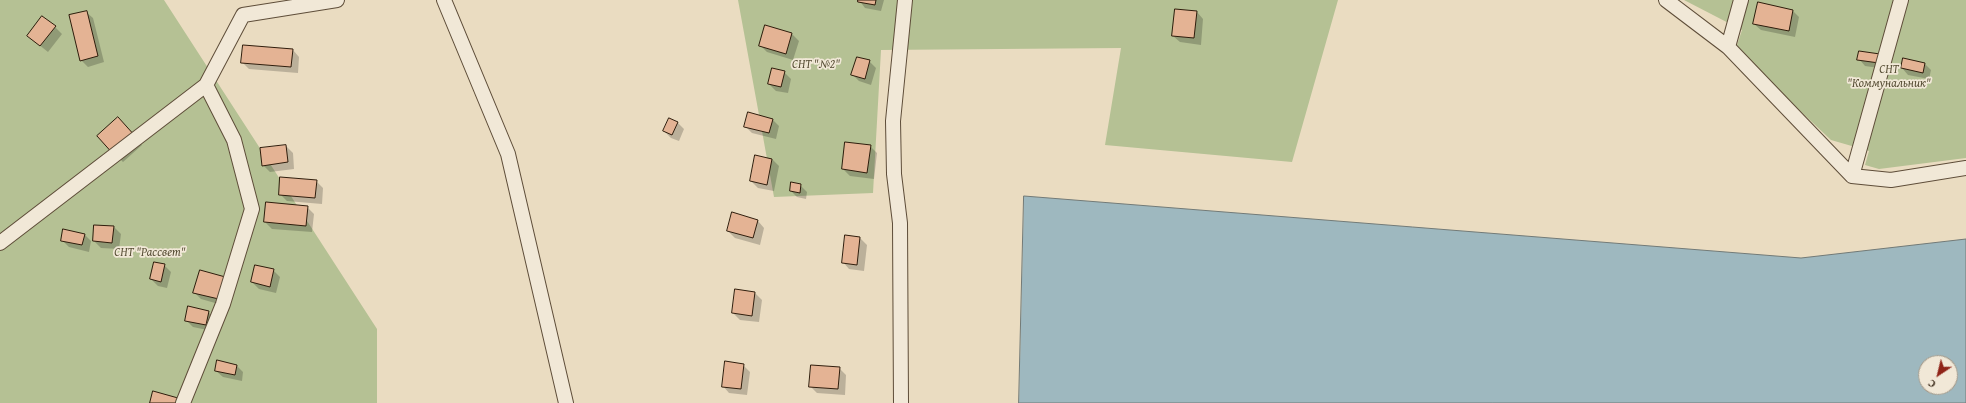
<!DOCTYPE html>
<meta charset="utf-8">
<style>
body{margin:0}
#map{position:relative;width:1966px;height:403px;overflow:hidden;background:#eadcc1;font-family:"Gentium Book Plus",serif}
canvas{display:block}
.north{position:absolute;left:1918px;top:355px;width:40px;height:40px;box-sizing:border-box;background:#f1e8d7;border:1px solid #a39786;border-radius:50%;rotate:215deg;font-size:11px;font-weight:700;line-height:16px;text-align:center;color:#2f1d0c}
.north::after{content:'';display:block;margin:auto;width:14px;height:18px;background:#8f2418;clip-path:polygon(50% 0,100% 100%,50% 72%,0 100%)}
</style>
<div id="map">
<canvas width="1966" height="403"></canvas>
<div class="north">С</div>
</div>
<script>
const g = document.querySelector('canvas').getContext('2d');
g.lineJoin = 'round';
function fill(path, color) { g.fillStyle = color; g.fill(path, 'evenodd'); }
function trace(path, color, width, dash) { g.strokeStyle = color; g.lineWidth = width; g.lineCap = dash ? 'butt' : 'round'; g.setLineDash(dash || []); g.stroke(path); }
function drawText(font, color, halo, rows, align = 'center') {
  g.font = font + ' "Gentium Book Plus",serif'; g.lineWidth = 3.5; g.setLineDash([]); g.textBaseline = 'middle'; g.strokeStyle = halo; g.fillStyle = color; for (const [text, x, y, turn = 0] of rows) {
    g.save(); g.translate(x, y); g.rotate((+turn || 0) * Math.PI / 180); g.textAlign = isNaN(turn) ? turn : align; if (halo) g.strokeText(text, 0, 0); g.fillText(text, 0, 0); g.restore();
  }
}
const green = new Path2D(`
 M0,0H164L377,329V403H0Z
 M738,0H1338L1292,162L1105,145L1121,48L881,50L873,193L774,197Z
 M1684,0H1966V158L1879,169L1865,165L1869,151L1831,140L1742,56L1737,45L1742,30Z`);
const water = new Path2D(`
 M1024,196L1801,258L1966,239V403H1019ZM1926,363H1950V387H1926Z`);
const shadow = new Path2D(`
 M859,0H884L881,11L865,8Z
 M1793,11L1799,17L1795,37L1761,30L1754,24Z
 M86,12L93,18L104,62L88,67L81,60Z
 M1197,12L1203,19L1201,45L1180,42L1173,36Z
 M766,26L792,34L799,41L793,60L767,52L760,45Z
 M55,27L62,34L48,52L28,36Z
 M293,50L299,57L298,73L249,69L242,62Z
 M1859,59L1887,62L1886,69L1865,66Z
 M869,61L876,68L871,85L859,81L853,75Z
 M1925,64L1931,70L1929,79L1908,75L1902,68Z
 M784,72L791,79L788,93L776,91L769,84Z
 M773,120L779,126L776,139L752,133L745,126Z
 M677,122L684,129L679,141L671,138L664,131Z
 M124,125L142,145L123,162L116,155Z
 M286,146L293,153L294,169L270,172L263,165Z
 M870,146L877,153L874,179L850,176L843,169Z
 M756,156L772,159L779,166L774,191L758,188L751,181Z
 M316,181L323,188L322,204L287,201L280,194Z
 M800,185L807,192L806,199L797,197L791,191Z
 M307,207L314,214L312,232L272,229L265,222Z
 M758,221L764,228L760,245L735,238L728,231Z
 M114,227L121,234L119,249L101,248L94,241Z
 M84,234L91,241L89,252L69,247L62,240Z
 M860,238L867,245L864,271L849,269L843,262Z
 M164,265L171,272L167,288L158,286L151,279Z
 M273,270L280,277L276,293L259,289L252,282Z
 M200,271L229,307L201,299L194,292Z
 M755,293L762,300L759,322L740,320L733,313Z
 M208,312L215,318L212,331L193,327L186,320Z
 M743,365L750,372L747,395L729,393L723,386Z
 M237,366L243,372L242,381L223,377L216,371Z
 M839,368L846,375L845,395L817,393L810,386Z`);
const building = new Path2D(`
 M858,0H876L875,5L858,2Z
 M1758,2L1793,10L1789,31L1753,24Z
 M1175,9L1197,11L1194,38L1172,36Z
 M87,11L98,56L80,61L69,15Z
 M42,16L56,26L40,46L27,36Z
 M765,25L792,33L786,54L759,46Z
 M243,45L293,49L291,67L241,63Z
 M1859,51L1880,54L1879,63L1857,60Z
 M857,57L870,60L865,79L851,75Z
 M1903,58L1925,63L1923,73L1901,68Z
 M772,68L785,71L781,87L768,84Z
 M748,112L773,119L769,133L744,127Z
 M118,117L136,137L115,156L97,136Z
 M669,118L678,122L672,135L663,131Z
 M845,142L871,145L867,173L842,169Z
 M286,145L288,162L262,166L260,148Z
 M755,155L772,159L767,185L750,181Z
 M280,177L317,180L315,198L279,195Z
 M791,182L801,184L800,193L790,191Z
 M266,202L308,206L306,226L264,222Z
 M732,212L758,220L753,238L727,231Z
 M94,225L114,226L112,243L93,241Z
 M63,229L85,234L82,245L61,241Z
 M845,235L860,237L857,265L842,263Z
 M154,262L165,264L161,282L150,279Z
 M255,265L274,269L270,287L251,282Z
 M200,270L229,278L223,300L193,293Z
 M735,289L755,292L752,316L732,313Z
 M188,306L209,311L206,325L185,321Z
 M217,360L237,365L235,375L215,371Z
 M725,361L744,364L741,389L722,387Z
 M811,365L840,367L838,389L809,387Z
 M153,391L178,398L177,403H150Z`);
const service = new Path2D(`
 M444,0L508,154L566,403
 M1666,0L1728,47L1852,176L1891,180L1966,168
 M1728,47L1741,0
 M1852,176L1901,0
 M0,243L206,85L243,15L337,0
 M183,403L223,304L252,209L234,140L206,85
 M901,403L900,223L894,174L893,121L905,0`);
const parkNames = [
 ["СНТ \"№2\"",816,65],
 ["СНТ",1889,70],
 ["\"Коммунальник\"",1889,84],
 ["СНТ \"Рассвет\"",150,253]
];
fill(green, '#b5c194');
fill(water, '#9eb8bf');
trace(water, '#727a77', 1);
fill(shadow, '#0003');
fill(building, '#e4b394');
trace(building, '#2f1d0c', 1);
trace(service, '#5e4d39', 16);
trace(service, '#f1e8d7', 14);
drawText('italic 12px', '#574e35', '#f1e8d7', parkNames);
</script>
